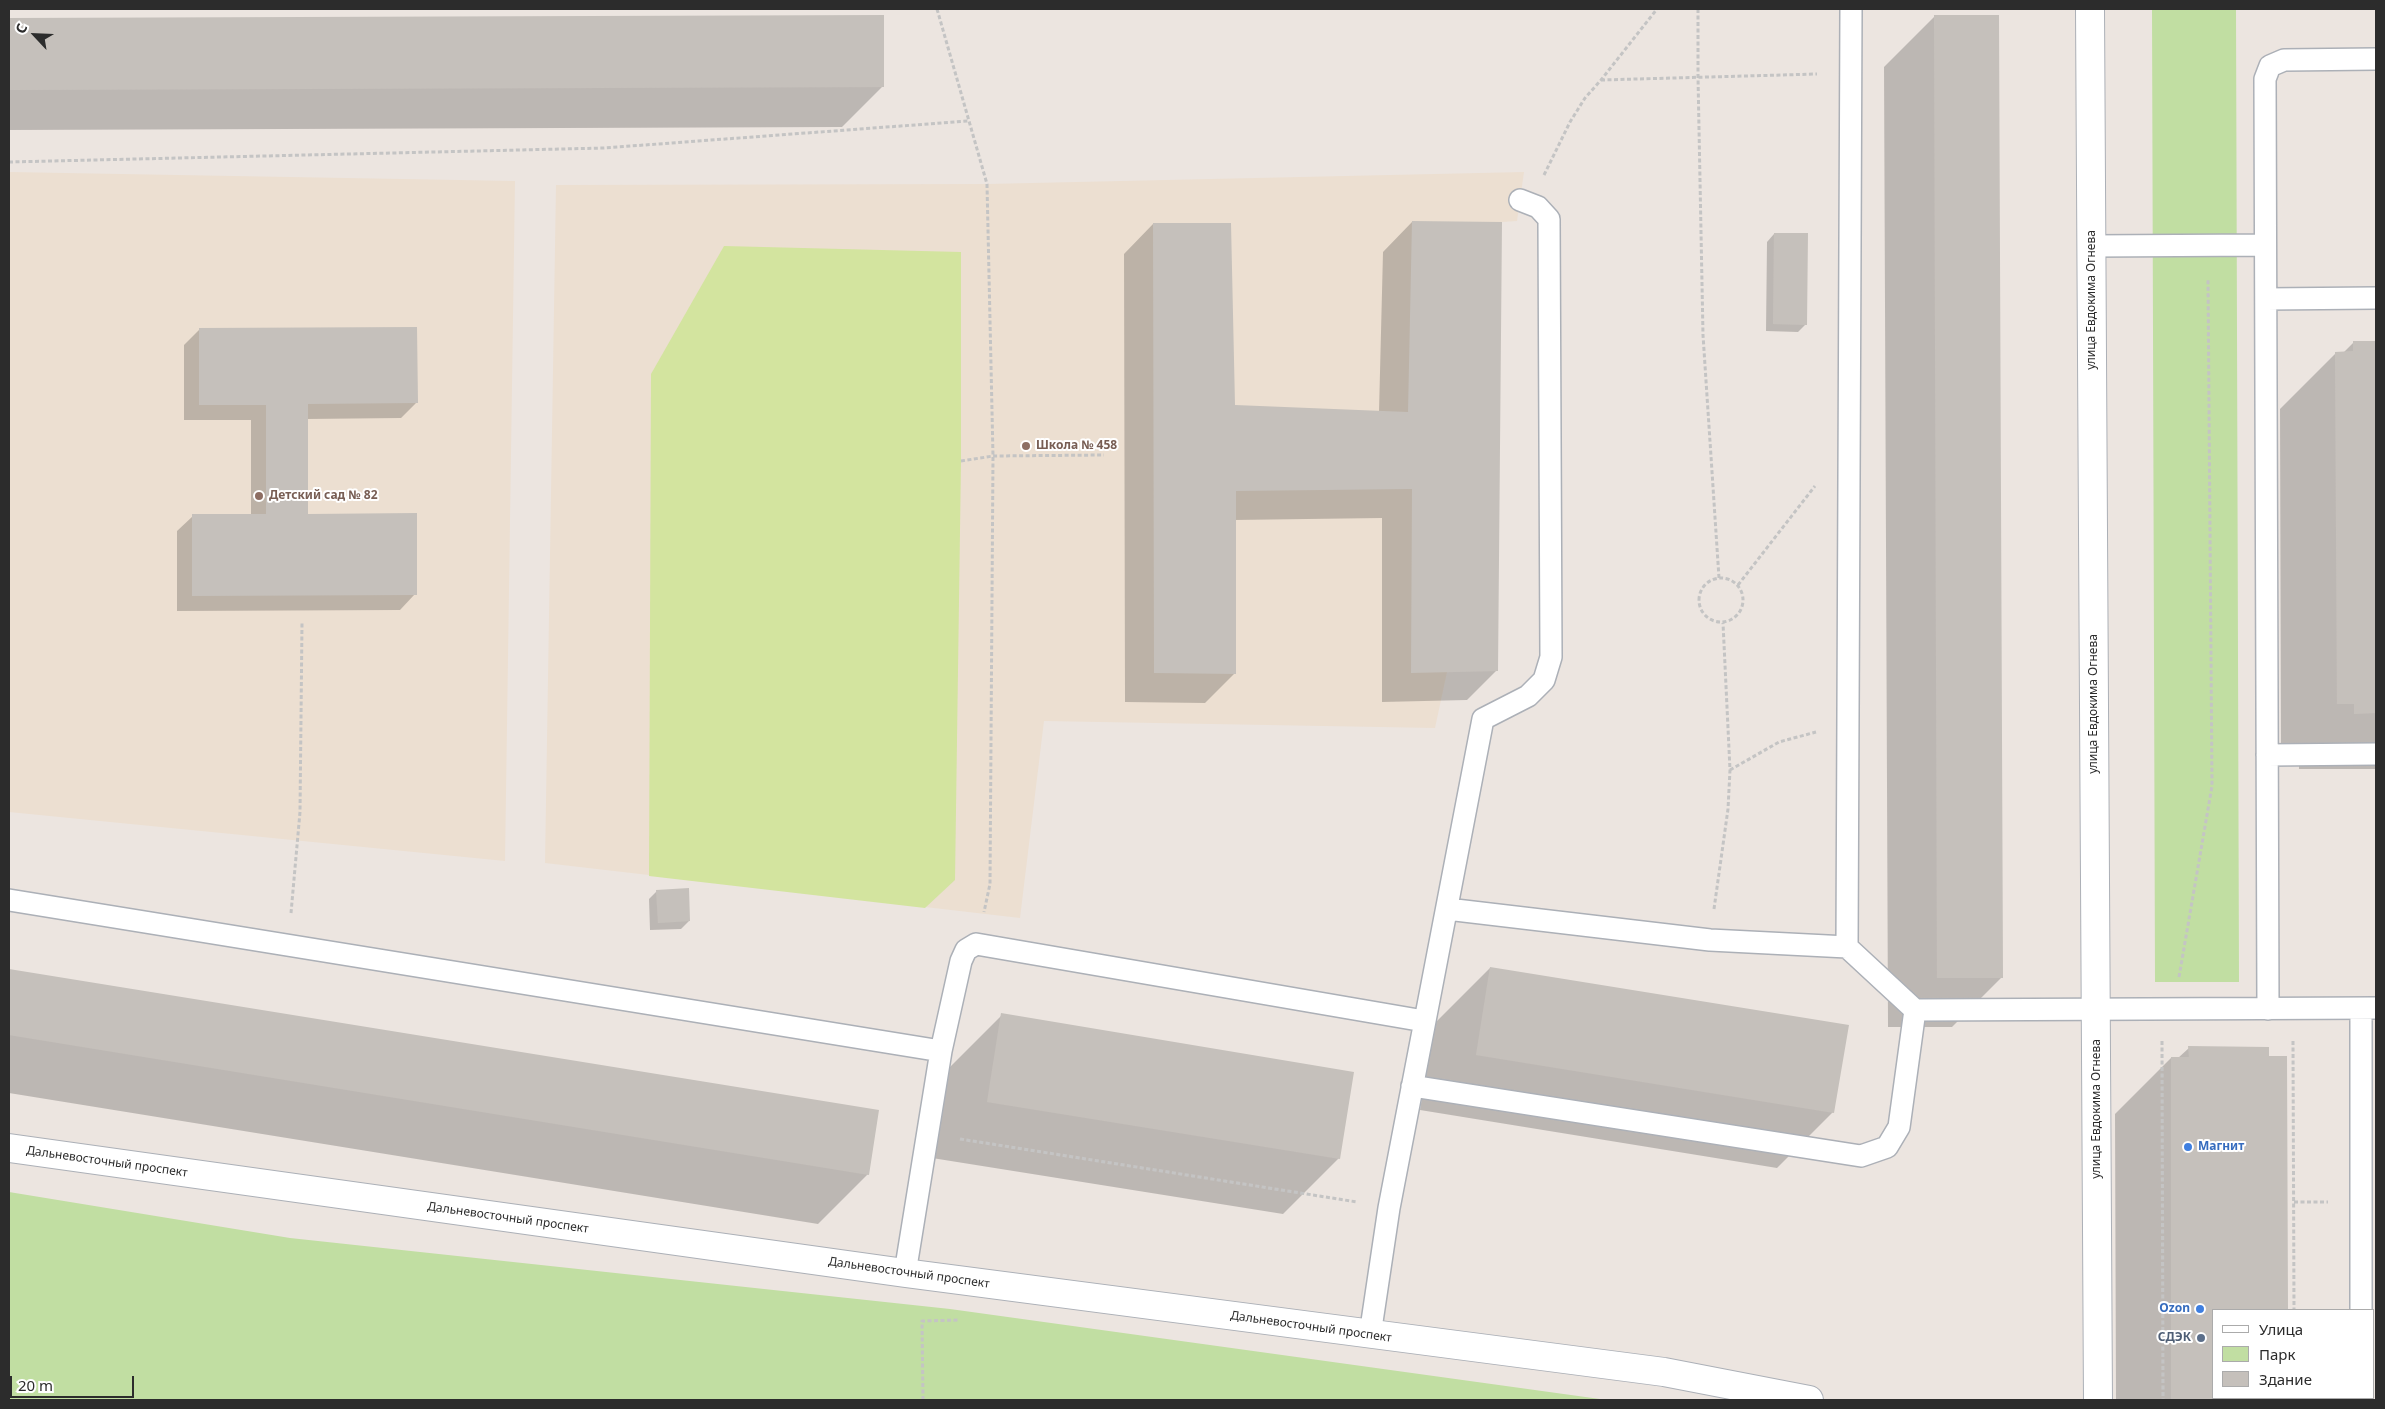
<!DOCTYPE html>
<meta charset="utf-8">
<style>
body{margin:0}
#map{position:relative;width:2385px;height:1409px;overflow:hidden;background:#ece5e0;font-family:"Noto Sans",sans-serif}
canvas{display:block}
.frame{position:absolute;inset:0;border:10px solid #2c2c2c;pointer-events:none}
.legend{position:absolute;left:2212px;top:1309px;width:162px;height:90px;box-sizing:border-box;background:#fff;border:1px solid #ababab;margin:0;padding:6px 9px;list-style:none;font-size:15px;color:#2c2c2c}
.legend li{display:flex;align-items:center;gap:10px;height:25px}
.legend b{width:25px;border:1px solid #ababab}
.north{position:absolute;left:10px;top:10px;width:50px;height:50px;-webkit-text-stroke:4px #fff;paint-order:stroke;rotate:295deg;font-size:14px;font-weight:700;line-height:20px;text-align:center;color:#2c2c2c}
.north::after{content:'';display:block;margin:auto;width:18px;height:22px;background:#2c2c2c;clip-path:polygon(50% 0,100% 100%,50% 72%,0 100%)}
.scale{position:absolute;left:10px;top:1376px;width:124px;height:22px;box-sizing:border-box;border:2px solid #2c2c2c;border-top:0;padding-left:6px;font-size:15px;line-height:18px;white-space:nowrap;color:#2c2c2c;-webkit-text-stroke:4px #fff;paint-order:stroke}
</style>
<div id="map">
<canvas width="2385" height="1409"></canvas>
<div class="frame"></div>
<ul class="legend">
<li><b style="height:6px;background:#fff"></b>Улица</li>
<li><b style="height:14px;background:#c1dea2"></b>Парк</li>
<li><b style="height:14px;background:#c5c0bb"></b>Здание</li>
</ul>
<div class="north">С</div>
<div class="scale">20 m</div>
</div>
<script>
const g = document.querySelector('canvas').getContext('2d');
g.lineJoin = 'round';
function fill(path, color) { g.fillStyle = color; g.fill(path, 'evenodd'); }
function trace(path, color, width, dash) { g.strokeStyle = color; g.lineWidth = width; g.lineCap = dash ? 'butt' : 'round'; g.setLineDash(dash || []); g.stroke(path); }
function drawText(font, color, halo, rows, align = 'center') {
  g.font = font + ' "Noto Sans",sans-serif'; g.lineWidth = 4; g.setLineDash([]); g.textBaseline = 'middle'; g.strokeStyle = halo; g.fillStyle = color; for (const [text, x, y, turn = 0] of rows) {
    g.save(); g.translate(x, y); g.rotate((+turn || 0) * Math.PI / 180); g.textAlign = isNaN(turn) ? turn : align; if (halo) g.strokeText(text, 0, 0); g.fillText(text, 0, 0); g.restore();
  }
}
const education = new Path2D(`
 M9,172L515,181L505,861L9,812Z
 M1524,172L1517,221L1502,222L1447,672L1435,728L1044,721L1020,918L545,863L556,185L987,184Z`);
const green = new Path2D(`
 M2152,9H2236L2239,982H2155Z
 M9,1192L290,1238L950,1309L1607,1400H9Z`);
const pitch = new Path2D(`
 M724,246L961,252V461L955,880L925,908L649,876L651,374Z`);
const shadow = new Path2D(`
 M883,17L882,87L842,127L9,130V19Z
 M1934,17L2002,977L1952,1027H1888L1884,67Z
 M1412,222L1497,670L1467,700L1382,702V518L1234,520L1235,673L1205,703L1125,702L1124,254L1153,224L1234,407L1379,412L1383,252Z
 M1774,234L1806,324L1798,332L1766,331L1767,242Z
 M200,329L416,403L401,418L307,419V515L415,594L400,610L177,611V531L193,516L251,515V420H184V345Z
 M2354,342H2376V769H2299V759L2281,760L2280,409L2336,353H2343Z
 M657,891L689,921L681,929L650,930L649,899Z
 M1490,968L1833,1112L1777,1168L1420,1110L1434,1024Z
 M9,970L878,1111L868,1174L818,1224L9,1093Z
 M1002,1015L1339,1158L1283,1214L932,1158L946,1071Z
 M2189,1048L2268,1058L2286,1057V1310H2214V1398H2286V1400H2116L2115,1114L2171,1058H2178Z`);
const building = new Path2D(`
 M884,15V87L9,90V18Z
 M1934,15H1999L2003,978H1937Z
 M1412,221L1502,222L1498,671L1411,673L1412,489L1236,491V674L1154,673L1153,223H1231L1235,405L1408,412Z
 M1774,233H1808L1807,325L1773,324Z
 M417,327L418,403L308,404V514L417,513V595L192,596V514H266V405H199V328Z
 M2353,341H2376V713L2354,714V704H2337L2335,352L2353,351Z
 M689,888L690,921L658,923L656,890Z
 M1490,967L1849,1025L1834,1113L1476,1055Z
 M9,969L879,1110L869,1175L9,1035Z
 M1001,1013L1354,1072L1340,1159L987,1102Z
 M2188,1046L2269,1047V1056H2287L2288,1310H2214V1398H2288V1400H2171V1057H2189Z`);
const path = new Path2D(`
 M937,9L987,184L993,456L990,884L984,912
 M1698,9V77L1703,335L1719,578
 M1601,80L1817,74
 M9,162L604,148L968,121
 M1544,175L1570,122L1585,98L1601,80L1657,9
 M961,461L993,456L1104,455
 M1699 600a22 22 0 1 1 44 0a22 22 0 1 1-44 0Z
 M1738,585L1815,486
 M1730,770L1779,742L1816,732
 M1714,909L1728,809L1730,770L1723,623
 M291,913L300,812L302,623
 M2179,977L2212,786L2208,278
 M2162,1041L2163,1400
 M2293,1041L2294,1310
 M960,1139L1357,1202
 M2294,1202H2328
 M2294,1398V1400
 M923,1400L922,1321L960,1320`);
const service = new Path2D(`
 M2091,246L2265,245
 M2266,299L2376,298
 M2267,755L2376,754
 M9,900L941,1051
 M1447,909L1710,940L1847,947L1915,1010L2376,1008
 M1847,947L1851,9
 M2268,1009L2265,79L2270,66L2284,60L2376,59
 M2361,1009V1310
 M1412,1086L1861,1156L1887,1147L1899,1127L1915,1010
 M905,1273L941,1051L961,961L966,950L976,944L1424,1021
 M1370,1335L1389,1208L1483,719L1528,696L1544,680L1551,657L1549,219L1538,207L1520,200
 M2362,1398V1400`);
const minor = new Path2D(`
 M2090,9L2098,1400
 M9,1148L905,1273L1664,1372L1809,1400`);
const markers = [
 [1026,446,5,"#8d6e63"],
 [259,496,5,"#8d6e63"],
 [2188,1147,5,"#3f7fe0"],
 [2200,1309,5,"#3f7fe0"],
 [2201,1338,5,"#5c6f8a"]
];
const streetNames = [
 ["улица Евдокима Огнева",2092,300,-90],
 ["улица Евдокима Огнева",2094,704,-90],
 ["улица Евдокима Огнева",2097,1109,-90],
 ["Дальневосточный проспект",107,1162,8],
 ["Дальневосточный проспект",508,1218,8],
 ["Дальневосточный проспект",909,1273,8],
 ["Дальневосточный проспект",1311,1327,8]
];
const educationNames = [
 ["Школа № 458",1036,446],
 ["Детский сад № 82",269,496]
];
const shopNames = [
 ["Магнит",2198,1147],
 ["Ozon",2190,1309,"right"]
];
const serviceNames = [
 ["СДЭК",2191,1338]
];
fill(education, '#ecdfd1');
fill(green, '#c1dea2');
fill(pitch, '#d3e49f');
fill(shadow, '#0003');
fill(building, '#c5c0bb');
trace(service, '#acb0b7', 24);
trace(minor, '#acb0b7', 30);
trace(path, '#c4c4c4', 3, [4, 2.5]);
trace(service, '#fff', 21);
trace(minor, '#fff', 28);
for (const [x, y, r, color] of markers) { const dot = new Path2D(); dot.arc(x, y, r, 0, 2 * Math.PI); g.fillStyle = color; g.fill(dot); trace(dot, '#fff', 2); }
drawText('12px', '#2c2c2c', '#fff', streetNames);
drawText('bold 12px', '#785e54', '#fff', educationNames, 'left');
drawText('bold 12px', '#366cbe', '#fff', shopNames, 'left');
drawText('bold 12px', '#4e5e75', '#fff', serviceNames, 'right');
</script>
